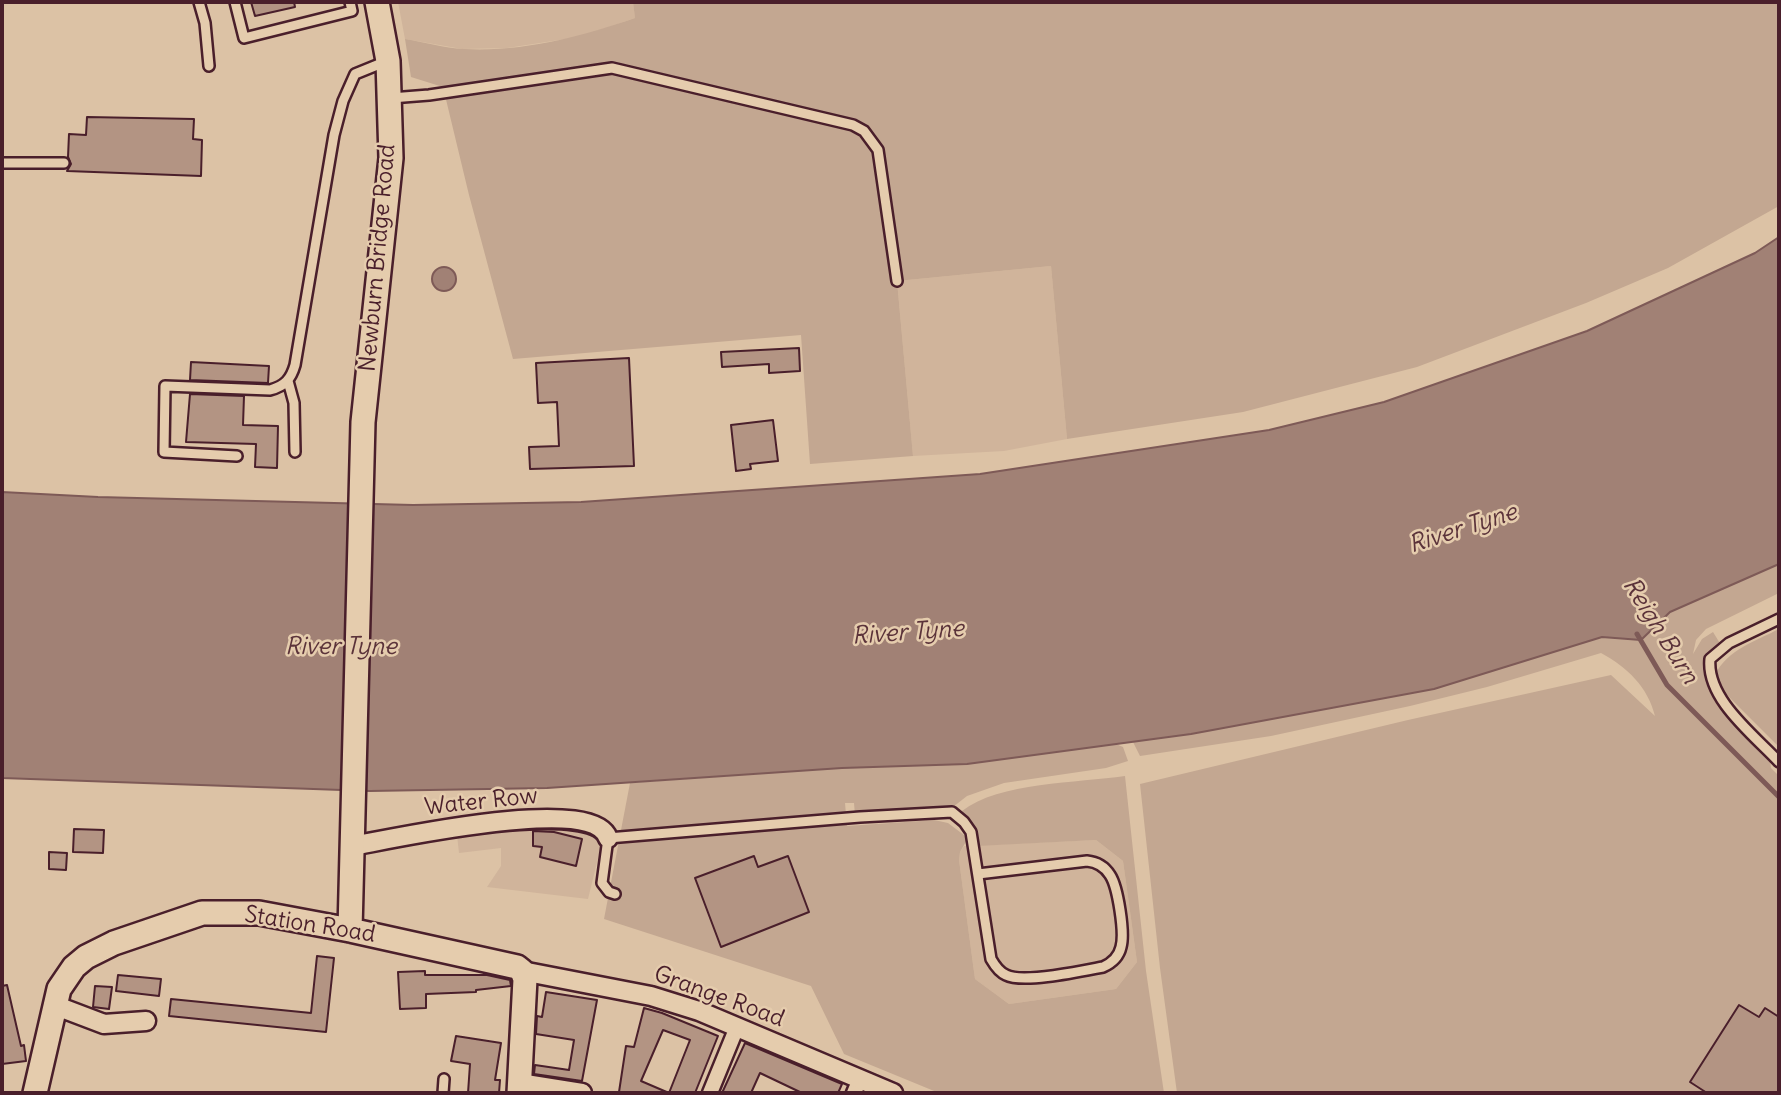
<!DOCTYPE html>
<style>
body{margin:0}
#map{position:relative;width:1781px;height:1095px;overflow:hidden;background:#dcc2a5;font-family:Delius,sans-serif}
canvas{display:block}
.frame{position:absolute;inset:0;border:4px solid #4a1f2b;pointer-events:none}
</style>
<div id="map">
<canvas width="1781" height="1095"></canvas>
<div class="frame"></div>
</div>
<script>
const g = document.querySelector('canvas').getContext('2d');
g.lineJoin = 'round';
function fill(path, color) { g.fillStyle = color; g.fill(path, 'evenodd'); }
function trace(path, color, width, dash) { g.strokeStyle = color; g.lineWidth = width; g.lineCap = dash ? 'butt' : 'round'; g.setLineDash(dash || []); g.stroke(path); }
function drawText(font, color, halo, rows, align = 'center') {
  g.font = font + ' Delius,sans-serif'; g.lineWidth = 5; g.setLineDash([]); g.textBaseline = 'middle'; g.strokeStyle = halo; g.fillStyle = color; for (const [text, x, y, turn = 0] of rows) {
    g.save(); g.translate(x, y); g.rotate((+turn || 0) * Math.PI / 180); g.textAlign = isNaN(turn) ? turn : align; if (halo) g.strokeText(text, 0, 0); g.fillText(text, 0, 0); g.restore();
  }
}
const built = new Path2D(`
 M398,2H633L635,18L579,37L507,48L462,49L405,39Z
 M1051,266L1067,439L1004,451L913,456L897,281Z
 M567,824L603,838L588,899L487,887L501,866V848L459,853L457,835Z
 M1096,840L1123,861L1137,962L1116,989L1009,1004L975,979L959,860L960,852L964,846Z`);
const green = new Path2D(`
 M633,2H1779V206L1668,268L1586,303L1417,367L1243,412L1067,439L1051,266L897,281L913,456L810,464L801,335L513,359L469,195L443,87L411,77L405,39C424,42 444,48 464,49C523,52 580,37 635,18Z
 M1779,564V593L1706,629L1696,640L1693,654L1702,639L1713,632L1721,645L1710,651L1707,679L1728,715L1770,760L1771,768L1779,776V1093H1177L1160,968L1140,784L1408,720L1611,675L1655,716C1648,687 1627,667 1601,653L1487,687L1410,706L1271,736L1140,756L1133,742L1191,734L1434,689L1602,637L1640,640L1670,612Z
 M1779,629V747L1726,694L1715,675C1728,649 1754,642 1779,629Z
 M1116,744L1123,747L1128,761L1106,768L1004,783L967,796L953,807L855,815L854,803H845L847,826L934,820L948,823L968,838L960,852L959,860L975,979L1009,1004L1116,989L1137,962L1123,861L1096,840L977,846L978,830L962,811C999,782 1078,783 1125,776L1146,971L1164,1093H939L844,1054L811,986L604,919L630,783L842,768L967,764Z`);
const water = new Path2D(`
 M1779,237V564L1670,612L1641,640L1602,637L1434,689L1191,734L967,764L842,768L547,788L370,791L2,778V492L98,497L413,505L581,502L980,474L1269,430L1384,402L1587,331L1755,253Z
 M432 279a12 12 0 1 1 24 0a12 12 0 1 1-24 0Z`);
const stream = new Path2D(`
 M1637,634L1667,685L1779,797`);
const building = new Path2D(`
 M251,2H294L295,7L255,16Z
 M87,117L194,119L193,139L202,140L201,176L67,171L71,164L68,157L69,134L86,135Z
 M799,348L800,371L769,373V364L722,367L721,352Z
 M629,358L634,466L530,469L529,447L559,446L557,402L538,403L536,363Z
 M191,362L269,366L268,383L190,380Z
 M190,394L244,396L243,425L278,426L277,468L255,467L256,444L186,442Z
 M773,420L778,461L750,464L751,469L736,471L731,425Z
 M74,829L104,830L103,853L73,852Z
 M533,831L554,832L582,839L576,866L540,857L542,847L533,846Z
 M49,852L67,853L66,870L49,869Z
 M754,856L758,867L788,856L809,912L721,947L695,878Z
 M317,956L334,958L326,1032L169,1016L171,999L311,1013Z
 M425,971V975H487L510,980L511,986L476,990V992L426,994V1008L400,1009L398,972Z
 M118,975L161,979L159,996L116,991Z
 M7,985L21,1046L24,1045L26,1061L2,1064V986Z
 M95,986L112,987L109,1009L93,1007Z
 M546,992L597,1000L582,1081L534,1074L535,1065L569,1070L574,1040L536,1034L537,1016L542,1017Z
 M1739,1005L1759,1017L1765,1008L1779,1017V1093H1707L1690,1082Z
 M644,1008L662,1013L718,1036L695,1093H669L690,1040L663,1030L641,1081L669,1093L619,1092L626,1046L634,1047Z
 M456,1036L501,1043L495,1080H500L499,1093H468L470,1064L451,1061Z
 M745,1043L842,1084L838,1093H802L760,1073L751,1093H722Z`);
const service = new Path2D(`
 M199,2L205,23L209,66
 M235,2L244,38L352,11L350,2
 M391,98L429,95L612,68L853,125L864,131L878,150L897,281
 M2,163H64
 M288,381L294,403L295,452
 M237,456L164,452L165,386L270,390C285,386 291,379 295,365L334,135L343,101L355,74L387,61
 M1779,619L1729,643L1710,659C1706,699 1754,735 1779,762
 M615,894L609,892L602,883L608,838L860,817L952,812L964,822L971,832L991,959C995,966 999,972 1006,975C1023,984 1082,971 1103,967C1112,963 1119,956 1121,947C1125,933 1118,887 1110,875C1105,867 1097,862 1087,861L978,874
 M443,1093L444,1079`);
const pedestrian = new Path2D(`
 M710,1093L737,1027
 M854,1093L860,1079`);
const minor = new Path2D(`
 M352,846C392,839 592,794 608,838
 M522,971L651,996L699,1011L893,1093
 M54,1005L104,1024L146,1021
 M519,1083L582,1093`);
const tertiary = new Path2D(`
 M350,930L363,422L391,158L388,61L377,2
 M35,1093L59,989L74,967L86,957L114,943L202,913H259L350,930L517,967L522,971L525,979L519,1093`);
const streetNames = [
 ["Newburn Bridge Road",378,258,-85],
 ["Water Row",481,802,-6],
 ["Station Road",310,925,9],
 ["Grange Road",719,997,20]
];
const waterNames = [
 ["River Tyne",1463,529,-18],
 ["Reigh Burn",1660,631,58],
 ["River Tyne",908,633,-4],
 ["River Tyne",341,647]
];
fill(built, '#d0b49b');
fill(green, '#c3a791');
fill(water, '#a18175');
trace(water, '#7e5a57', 2);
trace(stream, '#7e5a57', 5);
fill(building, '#b39483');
trace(building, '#4a1f2b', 2);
trace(service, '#4a1f2b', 14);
trace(pedestrian, '#4a1f2b', 19);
trace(minor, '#4a1f2b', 23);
trace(tertiary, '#4a1f2b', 28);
trace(service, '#e5ccad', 9);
trace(pedestrian, '#e5ccad', 14);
trace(minor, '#e5ccad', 18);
trace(tertiary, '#e5ccad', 23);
drawText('23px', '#4a1f2b', '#e5ccad', streetNames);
drawText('italic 24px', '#5b333a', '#e5ccad', waterNames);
</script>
